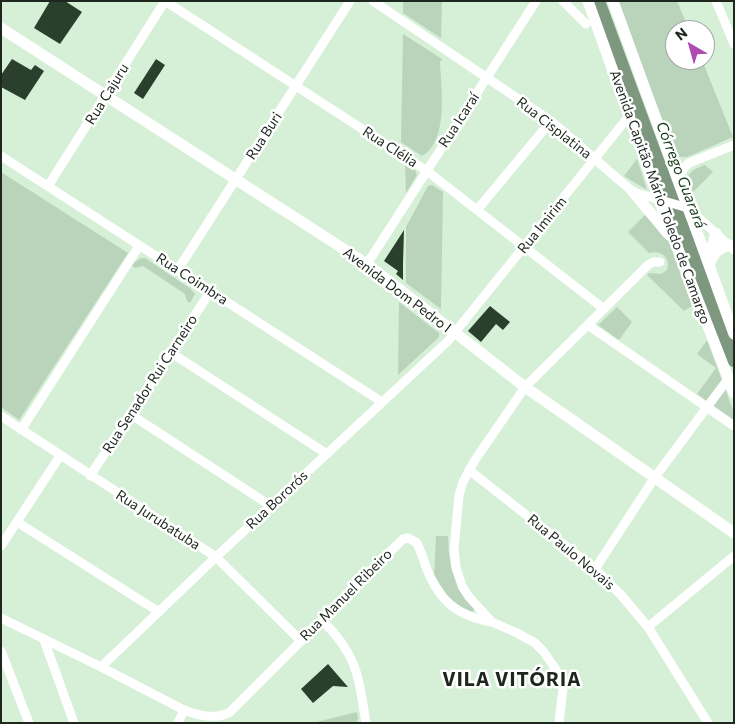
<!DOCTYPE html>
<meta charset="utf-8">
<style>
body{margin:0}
#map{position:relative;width:735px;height:724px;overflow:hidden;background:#d6f0d7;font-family:Commissioner,sans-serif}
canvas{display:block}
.frame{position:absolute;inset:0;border:2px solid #1d271e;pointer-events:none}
.north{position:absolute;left:665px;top:20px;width:50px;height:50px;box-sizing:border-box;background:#fff;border:1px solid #a5a9a5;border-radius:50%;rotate:322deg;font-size:14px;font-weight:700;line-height:20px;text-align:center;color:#1d271e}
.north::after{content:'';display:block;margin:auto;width:18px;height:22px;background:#af4cb3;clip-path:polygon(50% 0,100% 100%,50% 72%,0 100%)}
</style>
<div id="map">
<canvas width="735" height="724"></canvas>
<div class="frame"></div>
<div class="north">N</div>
</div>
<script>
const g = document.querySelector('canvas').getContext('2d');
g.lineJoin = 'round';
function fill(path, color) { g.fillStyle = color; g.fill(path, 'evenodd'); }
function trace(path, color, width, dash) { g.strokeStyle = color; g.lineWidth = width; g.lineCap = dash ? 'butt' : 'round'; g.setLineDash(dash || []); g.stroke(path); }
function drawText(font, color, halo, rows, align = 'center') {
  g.font = font + ' Commissioner,sans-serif'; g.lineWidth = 5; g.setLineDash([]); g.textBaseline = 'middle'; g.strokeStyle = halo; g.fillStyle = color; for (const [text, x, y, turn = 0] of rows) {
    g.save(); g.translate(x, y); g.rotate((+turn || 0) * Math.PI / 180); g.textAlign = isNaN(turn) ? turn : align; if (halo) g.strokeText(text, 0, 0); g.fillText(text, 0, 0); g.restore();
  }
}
const green = new Path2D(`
 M403,1H442L441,38L403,13Z
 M618,1H677L689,30H675V60H702L733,137L687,157H681L675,153Z
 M403,34L442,59L440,62C441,88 449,141 422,156L401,142Z
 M637,159L647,190L624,176Z
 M405,163L415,170L417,175L406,193Z
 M705,165L713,172L692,193L688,182L689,174L695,169Z
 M1,172L128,253L19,420L1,407Z
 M432,185L443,192L441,309L406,283V227L428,186Z
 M647,213L669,242L692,306L684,311L647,275L649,273L661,274L667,270C671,258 661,250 649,253L628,232Z
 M141,258H145L191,289L195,294L190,303L187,301L185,294L143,266L135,268L132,266L135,262Z
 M399,302L439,333V337L398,375Z
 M617,307L632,322L619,340L598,325Z
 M707,340L734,413V420L697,394L716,368L697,354Z
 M436,536H448C449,571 453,581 474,608L473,613H471L451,601L434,575Z
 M357,712L358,719L356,723H312Z`);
const river = new Path2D(`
 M598,1L678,217L734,360`);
const building = new Path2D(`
 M50,1H65L82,12L60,44L34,28Z
 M12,59L31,70L35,65L44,71L25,100L1,87V75Z
 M156,59L165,65L143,99L134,93Z
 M404,230L403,264V280L396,274L398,271L384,261Z
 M490,306L510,322L503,330L496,324L481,342L468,331Z
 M328,664L348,687L333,686L313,703L301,689Z`);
const minor = new Path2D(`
 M165,1L427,171L604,309
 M373,1L551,121L633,192L688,208L734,250
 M563,1L586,24
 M716,1L734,44
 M1,156L382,402
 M678,178L684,168L689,163L734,145
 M48,186L165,1
 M477,210L551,121
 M367,264L536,1
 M177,271L350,1
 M588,325L734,426
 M170,352L327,454
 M130,414L271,506
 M1,416L216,557L301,641
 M21,430L139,246
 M469,470L595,569L621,595L648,627L708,723
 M90,476L210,292
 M17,522L159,612
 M1,546L60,456
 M595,569L655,477L728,379
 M1,618L101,667L184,710C199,716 216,720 230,712L403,539L408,538L416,542C421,550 423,559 426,567C439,601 457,616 492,622
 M322,620C358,656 358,675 366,723
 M648,627L734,556
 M44,640L74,723
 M1,651L29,723
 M101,667L216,557L448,341L629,116
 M178,723L184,710
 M559,723L563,688L555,668L543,651L535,643L517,633L492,622L469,597L462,586L456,567L454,549L459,495L463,482L475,460L525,387L648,265L653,262H660`);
const major = new Path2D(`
 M588,1L659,200L734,393
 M613,1L734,334
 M1,28L367,264L525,387L734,533
 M633,192L669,235
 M709,258L716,233
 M709,265C714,253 717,249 729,245`);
const streetNames = [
 ["Rua Cajuru",107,94,-58],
 ["Rua Icaraí",459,120,-57],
 ["Rua Cisplatina",554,128,38],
 ["Rua Buri",264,136,-57],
 ["Rua Clélia",390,147,33],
 ["Avenida Capitão Mário Toledo de Camargo",660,197,70],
 ["Rua Imirim",542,225,-51],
 ["Rua Coimbra",192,279,33],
 ["Avenida Dom Pedro I",397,290,37],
 ["Rua Senador Rui Carneiro",150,384,-57],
 ["Rua Bororós",277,500,-43],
 ["Rua Jurubatuba",158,520,33],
 ["Rua Paulo Novais",571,552,40],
 ["Rua Manuel Ribeiro",346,595,-45]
];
const waterNames = [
 ["Córrego Guarará",681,175,69]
];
const districtNames = [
 ["VILA VITÓRIA",512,680]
];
fill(green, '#bad3bb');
trace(river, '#7e977f', 14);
fill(building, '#2b402c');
trace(minor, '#fff', 9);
trace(major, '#fff', 11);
drawText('14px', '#1d271e', '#fff', streetNames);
drawText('italic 15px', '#143b19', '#fff', waterNames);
g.letterSpacing = '1px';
drawText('bold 19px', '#1d271e', '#fff', districtNames);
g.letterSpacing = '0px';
</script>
